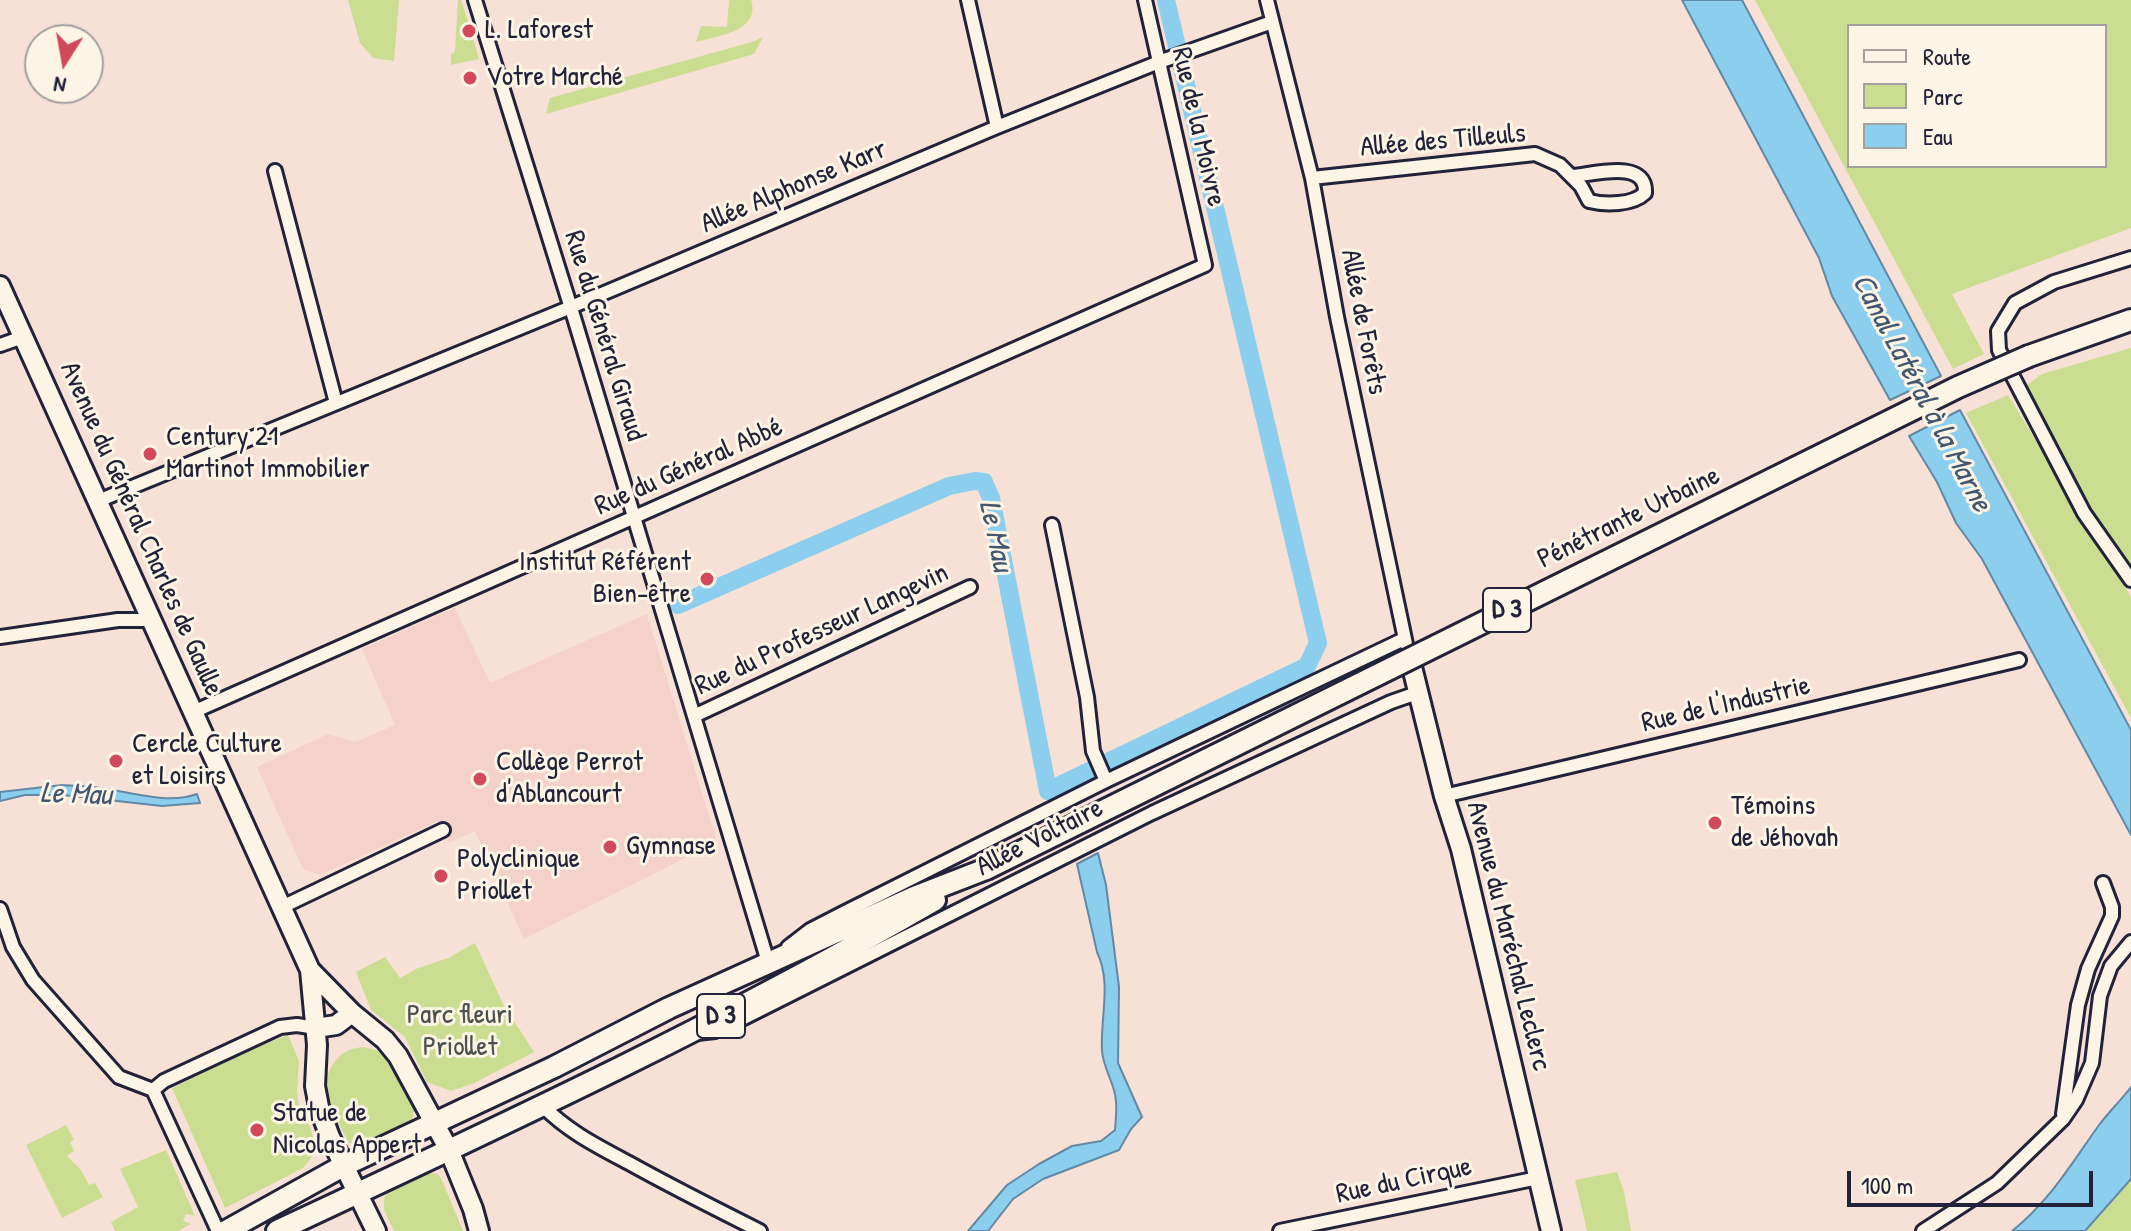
<!DOCTYPE html>
<meta charset="utf-8">
<style>
body{margin:0}
#map{position:relative;width:2131px;height:1231px;overflow:hidden;background:#f7e0d5;font-family:"Patrick Hand",sans-serif}
canvas{display:block}
.legend{position:absolute;left:1847px;top:24px;width:260px;height:144px;box-sizing:border-box;background:#fcf5e5;border:2px solid #a5a1a1;margin:0;padding:10px 14px;list-style:none;font-size:24px;color:#22223b}
.legend li{display:flex;align-items:center;gap:16px;height:40px}
.legend b{width:40px;border:2px solid #a5a1a1}
.north{position:absolute;left:24px;top:24px;width:80px;height:80px;box-sizing:border-box;background:#fcf5e5;border:2px solid #a5a1a1;border-radius:50%;rotate:191deg;font-size:22px;font-weight:700;line-height:32px;text-align:center;color:#22223b}
.north::after{content:'';display:block;margin:auto;width:28px;height:36px;background:#d1495b;clip-path:polygon(50% 0,100% 100%,50% 72%,0 100%)}
.scale{position:absolute;left:1847px;top:1171px;width:246px;height:36px;box-sizing:border-box;border:4px solid #22223b;border-top:0;padding-left:10px;font-size:24px;line-height:28px;white-space:nowrap;color:#22223b;-webkit-text-stroke:6px #fcf5e5;paint-order:stroke}
</style>
<div id="map">
<canvas width="2131" height="1231"></canvas>
<ul class="legend">
<li><b style="height:10px;background:#fcf5e5"></b>Route</li>
<li><b style="height:22px;background:#cbdd91"></b>Parc</li>
<li><b style="height:22px;background:#8cceed"></b>Eau</li>
</ul>
<div class="north">N</div>
<div class="scale">100 m</div>
</div>
<script>
const g = document.querySelector('canvas').getContext('2d');
g.lineJoin = 'round';
function fill(path, color) { g.fillStyle = color; g.fill(path, 'evenodd'); }
function trace(path, color, width, dash) { g.strokeStyle = color; g.lineWidth = width; g.lineCap = dash ? 'butt' : 'round'; g.setLineDash(dash || []); g.stroke(path); }
function drawText(font, color, halo, rows, align = 'center') {
  g.font = font + ' "Patrick Hand",sans-serif'; g.lineWidth = 6; g.setLineDash([]); g.textBaseline = 'middle'; g.strokeStyle = halo; g.fillStyle = color; for (const [text, x, y, turn = 0] of rows) {
    g.save(); g.translate(x, y); g.rotate((+turn || 0) * Math.PI / 180); g.textAlign = isNaN(turn) ? turn : align; if (halo) g.strokeText(text, 0, 0); g.fillText(text, 0, 0); g.restore();
  }
}
const built = new Path2D(`
 M455,608L490,683L647,614L717,842L524,939L475,831L449,843L438,821L320,875L303,869L257,767L328,734L355,742L395,725L362,649Z`);
const green = new Path2D(`
 M348,0H399L394,61L373,58L360,43Z
 M458,0H461L470,27L467,29L469,39L473,38L479,59L451,65V55L455,51Z
 M729,0H751C761,31 718,36 696,42L701,26L727,27Z
 M1755,0H2131V228L1952,294L1984,354L1953,369ZM2105,26V166H1849V26Z
 M763,37L754,54L546,114L550,98L752,42Z
 M2131,348V582L2083,501L2022,389L2042,374Z
 M2008,395L2131,597V718L1966,413Z
 M475,943L503,1004L534,1052L474,1083L451,1091L427,1082L405,1037L371,1010L356,972L385,957L400,978L416,969L448,958Z
 M288,1035L299,1061L297,1091L299,1105L311,1130L315,1145L311,1158L303,1168L225,1208L172,1088L245,1052Z
 M364,1047L383,1052L395,1066L414,1111L411,1122L359,1146L348,1142C337,1117 314,1085 336,1060C343,1051 352,1048 364,1047Z
 M66,1125L74,1140L70,1142L74,1151L67,1156L81,1170L89,1185L95,1183L103,1197L62,1218L26,1145Z
 M166,1150L195,1216L186,1214L183,1221L191,1224L178,1231H115L111,1222L138,1207L120,1169Z
 M1617,1172L1624,1192L1631,1231H1587L1575,1180Z
 M428,1173L437,1174L441,1178L463,1231H394L384,1210V1198L388,1193Z
 M2131,1179V1231H2083L2095,1220Z`);
const water = new Path2D(`
 M1682,0H1742L1941,376L1890,400L1832,296L1819,258Z
 M1960,410L2131,730V835L1982,559L1956,523L1937,482L1909,436Z
 M62,785C74,786 87,786 100,788C131,792 168,805 197,794L200,803L162,806L63,795H25L0,801V792Z
 M1098,853L1106,885L1119,987L1118,1063L1142,1117L1131,1129L1119,1150L1043,1179L1013,1199L988,1231H968L1007,1185L1039,1164L1072,1146L1101,1141L1115,1130C1116,1116 1118,1101 1113,1087C1109,1074 1103,1064 1102,1051C1100,1018 1112,983 1097,952L1077,864Z
 M2131,1087V1179L2085,1231H2012C2049,1202 2072,1163 2099,1125C2109,1112 2121,1100 2131,1087Z`);
const canal = new Path2D(`
 M1906,366L1946,442
 M678,605L949,486L975,481L984,482L991,498L1048,791L1064,783L1067,791
 M1064,783L1307,666L1318,643L1166,0`);
const minor = new Path2D(`
 M475,0L575,321L768,962L773,958
 M968,0L997,127
 M1267,0L1312,178L1337,317L1406,644
 M275,171L336,403
 M1312,178L1535,154L1560,165L1581,186L1589,201C1605,205 1633,205 1645,193C1647,159 1595,174 1573,176
 M2131,258L2054,282L2015,303L1998,331L1999,350L2084,513L2131,580
 M0,345L23,337
 M98,501L571,307L997,127L1159,62L1272,22
 M1052,525L1087,697L1093,751L1106,781
 M0,637L118,620H151
 M193,712L1205,265L1145,0
 M694,716L970,587
 M1444,796L2019,660
 M282,907L443,830
 M0,909L13,947L33,980L119,1077L153,1090
 M788,947L810,930L843,913L1106,781L1404,639
 M697,1033L715,1031L736,1022L1152,813L1391,702L1417,693
 M542,1105C567,1131 597,1146 629,1163C672,1187 716,1209 760,1231
 M2063,1114L2078,1005L2088,969L2112,916V907L2103,883
 M218,1231L153,1090L164,1081L280,1027L297,1025L316,1028
 M1280,1231L1538,1178
 M1923,1231L1997,1183L2063,1119L2076,1100L2092,1063L2100,996L2111,966L2131,942`);
const secondary = new Path2D(`
 M0,286L310,970L317,1045L315,1086L319,1107L330,1137L376,1231
 M1409,655L1444,796L1461,849L1551,1231
 M310,970L352,1013L385,1040L398,1056L449,1150L473,1209L479,1231
 M316,1028L336,1025L352,1013`);
const primary = new Path2D(`
 M2029,356L2131,320
 M226,1231L343,1166L554,1067L669,1008L914,897L986,869
 M277,1231C499,1127 723,1023 935,900`);
const primaryBridge = new Path2D(`
 M986,869L1958,387L2029,356`);
const markers = [
 [469,31,8,"#d1495b"],
 [470,78,8,"#d1495b"],
 [150,454,8,"#d1495b"],
 [707,579,8,"#d1495b"],
 [116,761,8,"#d1495b"],
 [480,779,8,"#d1495b"],
 [1715,823,8,"#d1495b"],
 [610,847,8,"#d1495b"],
 [441,876,8,"#d1495b"],
 [257,1130,8,"#d1495b"]
];
const shields = [
 [1507,610,48],
 [721,1016,48]
];
const shieldNames = [
 ["D 3",1507,610],
 ["D 3",721,1016]
];
const poiNames = [
 ["L. Laforest",485,31],
 ["Votre Marché",486,78],
 ["Century 21",166,438],
 ["Martinot Immobilier",166,470],
 ["Institut Référent",691,563,"right"],
 ["Bien-être",691,595,"right"],
 ["Cercle Culture",132,745],
 ["et Loisirs",132,777],
 ["Collège Perrot",496,763],
 ["d'Ablancourt",496,795],
 ["Témoins",1731,807],
 ["de Jéhovah",1731,839],
 ["Gymnase",626,847],
 ["Polyclinique",457,860],
 ["Priollet",457,892],
 ["Statue de",273,1114],
 ["Nicolas Appert",273,1146]
];
const streetNames = [
 ["Rue de la Moivre",1198,127,77],
 ["Allée des Tilleuls",1443,141,-5],
 ["Allée Alphonse Karr",794,187,-23],
 ["Allée de Forêts",1363,322,79],
 ["Rue du Général Giraud",604,336,73],
 ["Rue du Général Abbé",689,467,-24],
 ["Pénétrante Urbaine",1629,518,-26],
 ["Avenue du Général Charles de Gaulle",141,529,66],
 ["Rue du Professeur Langevin",822,630,-25],
 ["Rue de l'Industrie",1726,705,-13],
 ["Allée Voltaire",1040,838,-27],
 ["Avenue du Maréchal Leclerc",1508,936,76],
 ["Rue du Cirque",1404,1181,-12]
];
const parkNames = [
 ["Parc fleuri",460,1016],
 ["Priollet",460,1048]
];
const waterNames = [
 ["Canal Latéral à la Marne",1921,393,62],
 ["Le Mau",995,536,78],
 ["Le Mau",76,795,2]
];
fill(built, '#f4d2ca');
fill(green, '#cbdd91');
fill(water, '#8cceed');
trace(water, '#6289a6', 2);
trace(canal, '#8cceed', 18);
trace(minor, '#22223b', 18);
trace(secondary, '#22223b', 24);
trace(primary, '#22223b', 26);
trace(minor, '#fcf5e5', 12);
trace(secondary, '#fcf5e5', 18);
trace(primary, '#fcf5e5', 20);
trace(primaryBridge, '#22223b', 26, []);
trace(primaryBridge, '#fcf5e5', 20);
for (const [x, y, r, color] of markers) { const dot = new Path2D(); dot.arc(x, y, r, 0, 2 * Math.PI); g.fillStyle = color; g.fill(dot); trace(dot, '#fcf5e5', 3); }
for (const [x, y, w] of shields) { const box = new Path2D(); box.roundRect(x - w / 2, y - 22, w, 44, 6); g.fillStyle = '#fcf5e5'; g.fill(box); trace(box, '#22223b', 2); }
drawText('bold 26px', '#22223b', null, shieldNames);
drawText('28px', '#22223b', '#fcf5e5', poiNames, 'left');
drawText('28px', '#22223b', '#fcf5e5', streetNames);
drawText('28px', '#4c5150', '#fcf5e5', parkNames);
drawText('italic 30px', '#425670', '#fcf5e5', waterNames);
</script>
